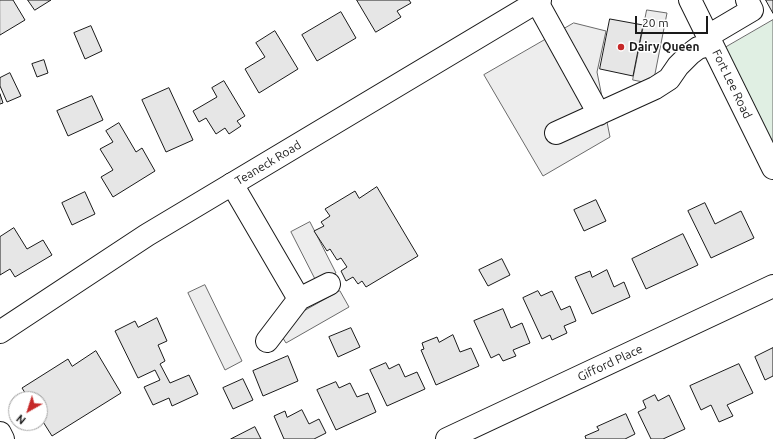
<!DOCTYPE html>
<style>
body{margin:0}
#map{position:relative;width:773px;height:439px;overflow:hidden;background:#fff;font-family:Ubuntu,sans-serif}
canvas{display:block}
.north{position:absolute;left:8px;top:391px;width:40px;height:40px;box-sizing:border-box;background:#fff;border:1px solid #a3a3a3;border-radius:50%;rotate:219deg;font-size:11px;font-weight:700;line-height:16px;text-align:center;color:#1a1a1a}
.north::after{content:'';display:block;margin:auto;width:14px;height:18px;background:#c62828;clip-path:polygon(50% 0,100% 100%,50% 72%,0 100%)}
.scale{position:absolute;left:635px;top:16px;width:73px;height:18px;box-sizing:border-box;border:2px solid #1a1a1a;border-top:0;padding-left:5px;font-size:12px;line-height:14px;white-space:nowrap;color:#1a1a1a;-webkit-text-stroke:3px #fff;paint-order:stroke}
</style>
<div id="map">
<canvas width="773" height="439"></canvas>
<div class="north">N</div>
<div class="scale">20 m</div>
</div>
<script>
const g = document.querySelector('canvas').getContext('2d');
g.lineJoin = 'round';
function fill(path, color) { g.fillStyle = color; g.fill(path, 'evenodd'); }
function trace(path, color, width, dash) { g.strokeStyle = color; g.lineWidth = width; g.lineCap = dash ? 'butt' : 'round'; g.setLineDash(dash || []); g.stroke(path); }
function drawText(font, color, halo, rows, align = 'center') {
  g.font = font + ' Ubuntu,sans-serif'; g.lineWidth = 3; g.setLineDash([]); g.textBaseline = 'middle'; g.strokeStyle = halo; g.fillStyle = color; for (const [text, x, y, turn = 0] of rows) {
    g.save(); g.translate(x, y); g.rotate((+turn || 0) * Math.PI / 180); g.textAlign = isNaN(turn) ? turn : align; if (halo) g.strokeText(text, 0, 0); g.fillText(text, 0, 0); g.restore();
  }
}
const green = new Path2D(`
 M773,20V168L716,53Z`);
const parking = new Path2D(`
 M647,10L667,13L653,84L633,80Z
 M574,23L606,31L597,72L610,137L543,176L484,75Z
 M310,222L336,273L317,283L291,232Z
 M205,285L242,361L225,370L188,293Z
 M340,291L349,307L286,343L276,327Z`);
const building = new Path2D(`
 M0,0H13L25,20L0,35Z
 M28,0H51L35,10Z
 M357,0H409L411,3L397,11L401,17L376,32Z
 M766,0H773V13Z
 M341,12L356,38L317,61L302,35Z
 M610,19L643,25L633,76L600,69Z
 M91,26L102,51L85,59L74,33Z
 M275,31L298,69L259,93L245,69L265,57L256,43Z
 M44,60L48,73L37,77L32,64Z
 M10,73L21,96L7,102L0,86V78Z
 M224,81L245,116L237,121L241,126L229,134L225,128L216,134L206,118L199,122L193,111L217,97L212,88Z
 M169,88L193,140L166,152L142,100Z
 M0,94L3,103L0,104Z
 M92,96L103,120L68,136L57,111Z
 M119,123L136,152L142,148L155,171L113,197L101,177L113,170L100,149L113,142L106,131Z
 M377,187L418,256L366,287L362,281L358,284L353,277L346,281L341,271L347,267L341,258L337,260L330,249L327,251L314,231L324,226L321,222L330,216L325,209L355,191L359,198Z
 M85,192L95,214L72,225L62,203Z
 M596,200L606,221L584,231L574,210Z
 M705,203L715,224L741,211L754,238L711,258L688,211Z
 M14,228L27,249L43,240L52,255L15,277L10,269L0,275V237Z
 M683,234L698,265L646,289L632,259Z
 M502,259L510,275L488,286L479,270Z
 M607,270L614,287L624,282L630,297L592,314L575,277L590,271L592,277Z
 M538,291L541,296L552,291L561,310L570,306L576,321L564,326L567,333L552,340L550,335L542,339L523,298Z
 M503,309L511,328L522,323L530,343L513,350L516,356L503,361L499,354L491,358L474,321Z
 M157,318L167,341L158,345L165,361L160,364L170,383L189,375L198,394L172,406L169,398L153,405L144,387L160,380L155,370L138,378L115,331L135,321L138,327Z
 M351,328L360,347L338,357L329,337Z
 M453,335L460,352L471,348L479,366L436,385L421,350L424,349L422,343L437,337L439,342Z
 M773,348V376L765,380L755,357Z
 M96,351L121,393L52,436L40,417V399H29L22,388L68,359L72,366Z
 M288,356L298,381L263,396L253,371Z
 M386,363L389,369L399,364L405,377L417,372L425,389L387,406L370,370Z
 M739,364L753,393L727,405L733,416L719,422L711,405L701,410L690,386Z
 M243,379L253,400L233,409L223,388Z
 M336,382L339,388L350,383L357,397L368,393L376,412L336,430L317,390Z
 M655,395L658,401L669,395L685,429L663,439H651L638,412L646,408L643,401Z
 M302,410L309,424L319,419L326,433L314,439H284L274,416L285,411L287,417Z
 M626,414L635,434L625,439H586L585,436L599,430L597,427Z
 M255,427L261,439H231Z`);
const minor = new Path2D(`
 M690,0L773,168
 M537,2L599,114
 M708,36L752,10L747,0
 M556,133L655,88L669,79L678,66L690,54L698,48L712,44
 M232,184L299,299L329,284
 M267,341L299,299
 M447,439L773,286`);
const major = new Path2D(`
 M0,332L147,235L540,0
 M0,433L3,439`);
const markers = [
 [621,47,4,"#c62828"]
];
const poiNames = [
 ["Dairy Queen",629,47]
];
const streetNames = [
 ["Fort Lee Road",732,84,64],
 ["Teaneck Road",268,163,-31],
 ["Gifford Place",610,363,-25]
];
fill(green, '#e0efe3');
trace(green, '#6a6a6a', 1);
fill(parking, '#ededed');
trace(parking, '#6a6a6a', 1);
fill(building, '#e6e6e6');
trace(building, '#1a1a1a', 1);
trace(minor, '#1a1a1a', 24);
trace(major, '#1a1a1a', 24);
trace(minor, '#fff', 22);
trace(major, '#fff', 22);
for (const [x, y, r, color] of markers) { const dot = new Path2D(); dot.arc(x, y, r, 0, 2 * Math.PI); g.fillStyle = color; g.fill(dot); trace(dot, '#fff', 1.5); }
drawText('bold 12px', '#1a1a1a', '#fff', poiNames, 'left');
drawText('12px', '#1a1a1a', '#fff', streetNames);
</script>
